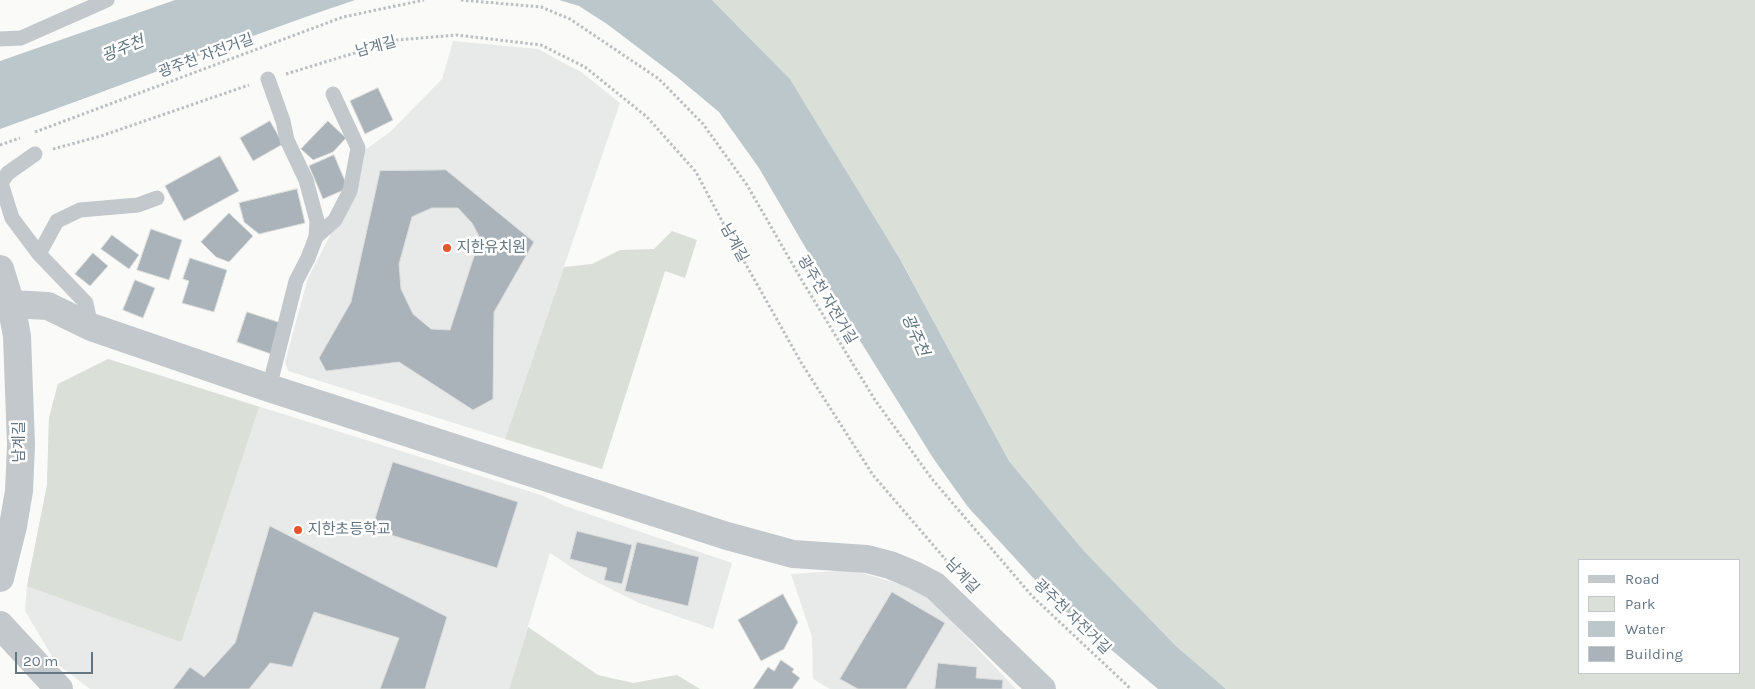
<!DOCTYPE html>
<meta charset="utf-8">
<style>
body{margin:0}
#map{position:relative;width:1755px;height:689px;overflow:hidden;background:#fafaf8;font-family:Karla,sans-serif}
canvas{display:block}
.legend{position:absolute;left:1578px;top:559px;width:162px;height:115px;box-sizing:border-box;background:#fff;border:1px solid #c1c8cd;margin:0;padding:6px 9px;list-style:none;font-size:15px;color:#657683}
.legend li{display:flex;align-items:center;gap:10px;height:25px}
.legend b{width:25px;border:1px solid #c1c8cd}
.scale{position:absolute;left:15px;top:652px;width:78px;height:22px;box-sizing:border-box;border:2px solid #657683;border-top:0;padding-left:6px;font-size:15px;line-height:18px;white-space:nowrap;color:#657683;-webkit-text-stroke:4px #fff;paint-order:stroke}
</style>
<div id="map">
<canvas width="1755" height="689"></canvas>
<ul class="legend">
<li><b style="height:6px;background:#c3c8cc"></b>Road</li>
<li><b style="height:14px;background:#dadfd7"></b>Park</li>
<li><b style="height:14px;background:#bbc7cb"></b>Water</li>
<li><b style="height:14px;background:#aab3b9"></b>Building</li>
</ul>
<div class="scale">20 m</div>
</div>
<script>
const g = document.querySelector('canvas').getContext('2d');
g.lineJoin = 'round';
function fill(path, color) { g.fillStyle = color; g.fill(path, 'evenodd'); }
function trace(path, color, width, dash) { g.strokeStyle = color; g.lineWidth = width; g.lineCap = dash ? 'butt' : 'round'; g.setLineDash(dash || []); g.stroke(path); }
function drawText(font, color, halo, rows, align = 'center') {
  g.font = font + ' Karla,"Noto Sans KR",sans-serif'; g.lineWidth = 5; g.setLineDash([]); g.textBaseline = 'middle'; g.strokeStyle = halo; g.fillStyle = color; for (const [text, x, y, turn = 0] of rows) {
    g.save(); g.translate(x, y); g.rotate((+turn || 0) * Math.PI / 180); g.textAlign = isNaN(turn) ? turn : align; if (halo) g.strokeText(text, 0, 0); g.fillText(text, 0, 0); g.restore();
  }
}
const built = new Path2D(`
 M453,41L538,49L581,72L620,103L505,439L288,371L285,362L308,278L334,228L361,153L391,131L442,79Z
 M108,359L541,495L565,506L732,563L713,629L639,603L583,575L550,553L509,689H90L56,663L25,611L27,586L47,485L49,418L58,384Z
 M852,570L923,591L1016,689H830L813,679L812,637L791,574Z`);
const green = new Path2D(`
 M712,0H1755V689H1226L1176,646L1084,551L1009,461L903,264L790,79ZM1579,560H1739V673H1579Z
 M672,231L697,240L685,278L665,271L602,469L505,439L564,267L592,264L620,250L654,249Z
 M108,359L259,407L181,642L27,586L47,485L49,418L58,384Z
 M528,627L598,675L633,683L677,675L700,689H509Z`);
const water = new Path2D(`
 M175,0H355C236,40 119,87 0,129V61Z
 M559,0H712L790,79L900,259L1009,461L1084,551L1176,646L1226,689H1158L1059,606L968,507L933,458L854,331L759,168L719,112L677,77L607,24L579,6Z`);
const building = new Path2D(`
 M378,88L393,120L365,134L350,101Z
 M270,121L283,144L253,161L240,138Z
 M328,121L346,138L333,152L313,160L301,149Z
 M334,155L348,188L323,199L309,166Z
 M220,156L239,191L184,221L165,186Z
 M446,170L534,242L494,312L493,399L473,410L399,362L326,371L319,358L351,302L380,171ZM432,208H458L472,223L480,238L450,330L431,329L413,314L401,289L399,264L412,217Z
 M297,189L305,223L259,234L244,222L239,203Z
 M229,213L253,236L229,262L216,257L201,242Z
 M151,229L182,240L169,280L137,270Z
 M112,235L139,255L129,269L101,249Z
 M93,253L108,266L90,286L75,274Z
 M190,258L227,270L214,312L182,303L189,281L183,279Z
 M135,280L155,288L143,318L123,310Z
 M247,312L281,323L271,354L237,342Z
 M393,462L518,502L497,568L372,529Z
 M270,526L447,617L425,689H380L399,638L314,612L292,667L270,663L249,689H173L190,667L204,677L235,643Z
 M577,531L632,545L622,584L604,580L607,568L570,559Z
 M637,542L699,557L688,606L625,591Z
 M892,592L945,623L906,689H858L840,679Z
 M783,594L798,622L784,649L761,661L738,620Z
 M781,660L794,669L792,672L800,678L792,689H753L768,667L774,671Z
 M938,663L977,667L976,678L1003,680L1002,689H935Z`);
const path = new Path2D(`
 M461,0L541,7L570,19L659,79L703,124L747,185L804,284L875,400L932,479L1032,596L1131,689
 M286,74L397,40L457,35L541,45L585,67L647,117L696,172L731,238L802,364L873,475L946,560
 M35,132L343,17L424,0
 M0,145L20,138
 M53,149L101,136L249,85`);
const service = new Path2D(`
 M0,39L21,38L107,0
 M268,79L283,121L287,140L306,180L317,221L316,237L308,258L296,281L269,388
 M35,154L8,173L1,183L12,218L39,254L86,303L91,327
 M316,237L335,220L350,191L358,148L333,94
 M39,254L57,221L80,210L138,205L157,198`);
const minor = new Path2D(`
 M0,269L11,304L17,336L21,445L19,491L13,526L0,578
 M11,304L48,306L91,327L269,388L727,536L793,554L867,559L890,565L914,575L935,586L1042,689
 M0,625L59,689`);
const markers = [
 [447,248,5,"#e4572e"],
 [298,530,5,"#e4572e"]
];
const streetNames = [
 ["남계길",376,47,-15],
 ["광주천 자전거길",206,56,-20],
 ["남계길",734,243,61],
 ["광주천 자전거길",827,300,59],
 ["남계길",20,442,-90],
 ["남계길",962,576,47],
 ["광주천 자전거길",1072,617,44]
];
const poiNames = [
 ["지한유치원",457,248],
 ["지한초등학교",308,530]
];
const waterNames = [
 ["광주천",123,49,-22],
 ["광주천",915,335,66]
];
fill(built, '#e8e9e9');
fill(green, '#dadfd7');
fill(water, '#bbc7cb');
fill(building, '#aab3b9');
trace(building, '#dcdcda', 1);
trace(path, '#bbbfc2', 3, [2.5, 2.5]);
trace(service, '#c3c8cc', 15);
trace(minor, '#c3c8cc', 28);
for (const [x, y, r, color] of markers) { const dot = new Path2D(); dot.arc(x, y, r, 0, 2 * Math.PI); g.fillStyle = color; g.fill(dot); trace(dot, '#fff', 2); }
drawText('15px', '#657683', '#fff', streetNames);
drawText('15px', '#657683', '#fff', poiNames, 'left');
drawText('italic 16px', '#60757c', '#fff', waterNames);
</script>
